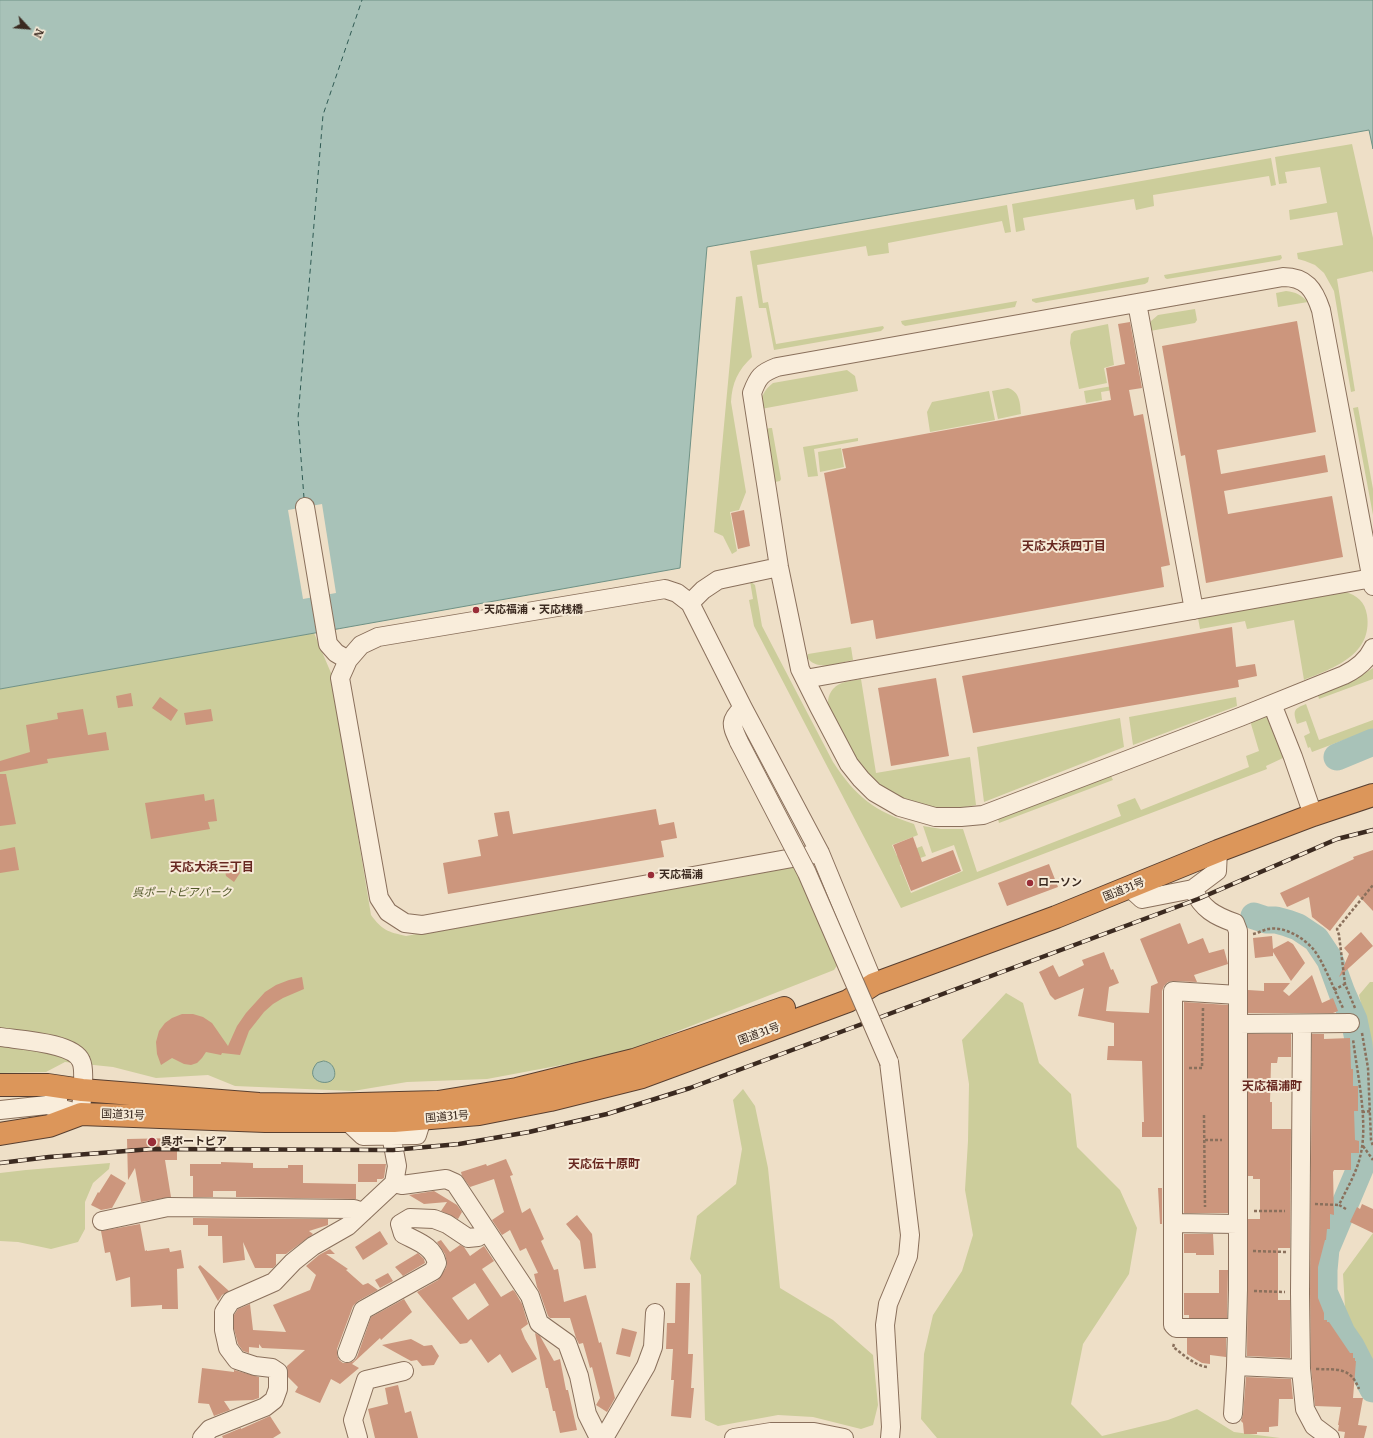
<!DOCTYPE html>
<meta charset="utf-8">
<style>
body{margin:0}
#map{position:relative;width:1373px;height:1438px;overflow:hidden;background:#eedfc7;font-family:Merriweather,serif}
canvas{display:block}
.north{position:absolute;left:8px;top:8px;width:40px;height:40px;-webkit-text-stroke:3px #f6ead7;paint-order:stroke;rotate:116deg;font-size:11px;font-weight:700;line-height:16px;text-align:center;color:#3b2a20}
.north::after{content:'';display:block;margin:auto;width:14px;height:18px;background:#3b2a20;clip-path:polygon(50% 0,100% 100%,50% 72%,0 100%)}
</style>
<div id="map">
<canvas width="1373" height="1438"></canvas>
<div class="north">N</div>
</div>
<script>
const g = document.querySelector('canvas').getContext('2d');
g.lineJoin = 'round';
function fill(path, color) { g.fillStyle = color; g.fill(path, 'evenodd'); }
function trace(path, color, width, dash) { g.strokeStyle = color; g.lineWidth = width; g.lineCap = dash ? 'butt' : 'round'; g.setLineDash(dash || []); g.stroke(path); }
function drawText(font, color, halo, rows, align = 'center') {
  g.font = font + ' Merriweather,"Noto Sans JP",serif'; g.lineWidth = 4; g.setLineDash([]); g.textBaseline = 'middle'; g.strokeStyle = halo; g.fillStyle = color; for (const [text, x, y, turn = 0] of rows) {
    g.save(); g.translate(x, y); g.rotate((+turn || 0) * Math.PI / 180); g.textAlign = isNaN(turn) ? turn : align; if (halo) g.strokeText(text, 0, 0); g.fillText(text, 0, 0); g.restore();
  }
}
const green = new Path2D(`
 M1352,144L1373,238V273L1372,271L1337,279L1355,391L1351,392L1334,291L1324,273L1315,265L1305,261L1298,259L1297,253L1343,245L1337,212L1290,220L1289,210L1327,203L1320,167L1285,172L1287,183L1279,184L1275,157Z
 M1271,158L1276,185L1271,186L1269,176L1153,195L1154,206L1136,210L1134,199L1023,218L1025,230L1016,232L1012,204Z
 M1007,205L1011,232L1005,233L1002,221L888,243L889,253L868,256L866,246L757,265L763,303L768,302L776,344L883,326L884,328L881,331L774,350L766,308H759L750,251Z
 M1281,255L1282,258L1280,260L1167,279L1165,278L1164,275Z
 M1149,277L1148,282L1145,284L1036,303L1032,301V299Z
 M1286,291C1296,292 1301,295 1308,302L1278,307L1276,293Z
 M742,296L752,357C738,370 732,383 731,402L746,492L739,510L730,512L737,551L732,554L723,536L714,532L736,297Z
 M1017,301L1015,307L905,326L902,324L901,321Z
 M1195,309L1197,320L1195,323L1150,331L1151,321L1158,315Z
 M1108,324L1114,365L1104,368L1107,383L1079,389L1070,343L1071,334L1074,331Z
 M847,370L855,376L858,391L761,409C760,397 764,390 773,383Z
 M1118,385L1119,389L1101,392L1102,400L1086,403L1084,391Z
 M1008,388C1020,392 1020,403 1021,414L998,419L992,391Z
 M989,391L995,420L930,432L927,412L932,402Z
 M1358,407L1373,489V515L1353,408Z
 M770,428H772L781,479L780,481L775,482L773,481L766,429Z
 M858,438V441L814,449L818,476L808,477L803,447Z
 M841,448L844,467L820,472L818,452Z
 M750,581L755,585L762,626L833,762C856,797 874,811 914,824L918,835L892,845L897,856L922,846L926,856L900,865L911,893L963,871L954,845L932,853L923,826L941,829H963L977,872L1121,816L1117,805L1135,798L1141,810L1249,767L1246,756L1259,751L1251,724L1252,721L1265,716L1267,717L1283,758L1266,766L1267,769L901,908L754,626L749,600L753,599Z
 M1345,592C1357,595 1365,602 1367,615C1373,655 1333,668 1304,680L1294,620L1247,629L1245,621L1200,629L1198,618Z
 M314,633L331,673L371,915C382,930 388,932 406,936L790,865L802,870L840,961L834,970L632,1049L567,1064L487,1079L407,1082L353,1091L235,1086L208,1075L156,1078L113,1067L65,1062L46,1072L0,1073V689Z
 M851,647L853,660C839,663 816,672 807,657L808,654Z
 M1373,668V679L1319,699L1318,695L1353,681Z
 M861,679L876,773L970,757L976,805C966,807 957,809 946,809C913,808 877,789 857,762C850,752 844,739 838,728C832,716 822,702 833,689C840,681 852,681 861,679Z
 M1236,697L1237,706L1133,745L1129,717Z
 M1306,704L1319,740L1373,720V729L1312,752L1310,747L1308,748L1304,736L1310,733L1306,721L1297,724C1293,711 1293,709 1306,704Z
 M1120,718L1124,747L984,802L977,747Z
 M1111,776L1113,780L999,823L998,819Z
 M1370,982H1373V1055L1359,995Z
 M1006,993L1023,1003L1039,1063L1071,1094L1077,1147L1120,1190L1137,1228L1129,1274L1083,1344L1071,1404L1102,1436L1168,1420L1197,1409L1234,1432L1280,1438H937L921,1419L924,1354L933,1315L962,1271L973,1235L965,1190L968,1141L969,1084L962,1040Z
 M743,1089L755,1106L768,1168L780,1288L833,1320L873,1355L878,1405L873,1425L861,1429L813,1417L778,1415L718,1426L705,1420L701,1275L690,1259L697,1216L736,1184L742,1149L733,1100Z
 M110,1163L109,1169L93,1183L85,1202V1229L78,1242L51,1249L18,1242L0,1241V1173L26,1170Z
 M1373,1233V1383L1346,1325L1343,1274Z`);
const water = new Path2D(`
 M0,0H1373V149L1369,130L707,247L680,568L0,689Z
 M324,1061C329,1062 332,1064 334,1069C341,1091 299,1084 317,1063Z`);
const pier = new Path2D(`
 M322,504L336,593L303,599L288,510Z`);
const river = new Path2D(`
 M1337,757L1373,742
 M1254,916L1266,920H1276L1287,923L1298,927L1316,939L1330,960L1342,993L1354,1020L1359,1044L1363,1091L1366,1137L1364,1159L1326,1249L1324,1270V1292L1342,1333L1351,1346L1373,1389`);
const ferry = new Path2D(`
 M304,498L298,418L323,115L362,0`);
const building = new Path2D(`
 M1297,321L1316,432L1217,450L1221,474L1325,455L1328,472L1224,491L1228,514L1332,496L1343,557L1206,583L1185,455L1181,456L1162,346Z
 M1130,322L1142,388L1129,390L1134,416L1143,414L1170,565L1161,567L1164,587L876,639L873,620L851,624L824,473L846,468L842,449L1111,400L1106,368L1125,364L1118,324Z
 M744,510L750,546L738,549L731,513Z
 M1232,627L1236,667L1255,664L1257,676L1238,680L1239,687L973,733L962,676Z
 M936,678L949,756L891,766L878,688Z
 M131,693L133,706L118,708L116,696Z
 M160,697L178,710L171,721L152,708Z
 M83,709L88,735L106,732L109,750L47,759L48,763L0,772V761L30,752L26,725L58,719L57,713Z
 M211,709L213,721L186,725L184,713Z
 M0,774H6L16,824L0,826Z
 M204,794L205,801L214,799L217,821L208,822L210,829L151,839L145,803Z
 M656,809L659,825L674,822L677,838L661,841L664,857L448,894L443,863L481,856L478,840L498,836L494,813L509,811L513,834Z
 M913,837L922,862L953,850L961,871L911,891L893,845Z
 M15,847L19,870L0,873V850Z
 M1373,850V911L1358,895L1330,931L1312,917L1309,897L1287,907L1280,893L1354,859L1353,857Z
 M230,861L239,867L240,873L234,882L226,876L225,870Z
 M1049,864L1058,887L1007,906L998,883Z
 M1180,923L1188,944L1203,938L1209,953L1224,949L1228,964L1194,975L1197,982L1173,981L1168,982L1164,986L1162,991V1137H1142V1122H1144L1142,1061L1107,1060L1108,1046H1114V1023L1078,1016L1084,988L1055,1000L1050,995L1039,972L1053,965L1059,977L1084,965L1082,960L1104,952L1111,970L1113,969L1119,983L1109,987L1106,1011L1149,1013L1151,986L1158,983L1140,939Z
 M1361,932L1373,946L1339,977L1349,954L1344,948Z
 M1272,936L1273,949L1288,941L1293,944L1305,963L1291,981L1273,952V956L1255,958L1253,938Z
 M1312,975L1322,1003L1333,998L1338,1011L1333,1013H1248V990L1264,991V983H1290L1283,991L1289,996Z
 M302,977L304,989L283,998L273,1004L264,1012L249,1031L240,1055L222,1053L221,1055L206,1052L202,1058L197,1063L191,1065L184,1064L172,1058L161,1065L157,1054L156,1042L159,1031L165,1023L172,1018L182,1014H193L203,1017L212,1023L228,1046L237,1026L246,1013L265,992L276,985L289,980Z
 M1184,1002L1228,1005V1213H1184Z
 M1248,1034H1291V1057H1278L1277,1063H1271L1270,1102H1272V1129H1291L1290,1248H1278V1300H1290V1358L1247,1356L1248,1219H1260V1179H1253V1176H1248Z
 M1312,1034H1324V1039L1350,1038L1351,1069H1353V1086H1358V1111H1354L1355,1140L1359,1141V1153H1351V1170H1334L1333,1172L1334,1215L1330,1214V1229H1327L1326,1240H1325L1318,1267V1298L1324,1313V1320H1327V1322H1329L1350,1353H1353V1358H1355V1361H1356L1353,1398H1363L1358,1425L1367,1426L1364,1438H1344L1345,1432L1338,1431L1339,1425H1338L1341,1407L1315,1406L1311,1368L1310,1293Z
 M177,1138V1160H165L171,1197L141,1202L135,1168L128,1180L127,1139Z
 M506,1159L513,1175L510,1176L522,1213L530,1208L544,1239L541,1241L554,1270L558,1269L564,1302L586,1295L599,1343L601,1342L615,1398L607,1412L596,1405L600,1398L592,1367L590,1368L583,1343L579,1344L576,1338L570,1318H550L548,1316L540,1293L537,1287L534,1274L538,1273L526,1248L520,1251L510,1230L502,1235L492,1220L504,1212L494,1179L470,1187L462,1176L461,1172L486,1164L487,1166Z
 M221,1162L253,1163V1168H288V1165H303V1183L356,1184V1199L236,1197V1191H213V1197H193V1176H190V1164H221Z
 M358,1164H386L384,1178L382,1179H377V1182H358Z
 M111,1174L126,1183L112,1208L101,1210L91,1205L98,1192L99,1193Z
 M1158,1188H1162V1224H1160Z
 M434,1191L457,1205L462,1212L458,1219L441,1211L447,1202L424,1204L409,1195Z
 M1362,1204L1373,1209V1233L1350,1222L1357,1207L1360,1209Z
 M577,1215L592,1234L596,1268L584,1269L580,1241L566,1224Z
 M193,1218L328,1219V1225L309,1231L313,1234L286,1254H276V1265L273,1268H255L243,1242L245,1260L223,1263L222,1236H208V1225H193Z
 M140,1224L145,1251L147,1250V1251L169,1248L170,1252L181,1250L184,1268L177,1269L178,1309H162V1305L131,1307L130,1277L116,1281L110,1252L105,1253L101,1231Z
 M380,1231L388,1244L363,1260L355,1247Z
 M1184,1234H1213L1214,1255H1196V1253H1184Z
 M441,1240L450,1252L460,1245L464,1247L470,1256L484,1246L494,1261L482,1269L501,1297L513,1290L515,1292L522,1304L528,1324L521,1329L525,1339L537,1359L512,1373L500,1354L488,1363L471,1339L467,1343L460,1344L417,1292L438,1280L446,1268L447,1263L445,1254L437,1242ZM475,1283L489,1305L468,1320L452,1298Z
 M330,1249L335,1254H326L348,1269L346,1270L363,1285L368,1283L378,1290L358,1301L353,1306L337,1349V1355L339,1360L343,1363H348L354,1361L357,1357L371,1317L404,1299L412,1312L381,1340L380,1338L352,1364L359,1368L340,1384L331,1379L320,1403L295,1392L298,1387L288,1377L287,1366L305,1350L262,1348L259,1344V1348L249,1347V1353L243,1351L238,1344L234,1329V1315L238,1309L250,1304L253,1330L286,1332L273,1305L310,1290L316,1275L306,1266L319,1255Z
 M418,1253L424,1259L425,1263L403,1276L395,1267Z
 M200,1265L229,1291L222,1295L218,1301L198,1267Z
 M1219,1270H1228L1227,1318H1189V1315H1184V1293H1219Z
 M388,1273L393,1281L380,1288L375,1280Z
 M676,1283H690L688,1354H693L691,1388H694L691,1418L671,1416L674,1380H671L673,1349H666L667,1323H675Z
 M622,1328L637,1332L630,1357L616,1354Z
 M535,1333L540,1336L554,1361L560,1359L566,1390H568L577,1430L560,1433L555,1411H553L548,1388H546Z
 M1187,1338H1226V1357L1210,1355V1364L1202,1363L1187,1354Z
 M411,1339L424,1346L432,1345L439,1356L434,1365L422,1366L417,1360L411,1361L382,1345Z
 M202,1368L234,1372V1370L259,1377V1398L253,1400L224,1401L230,1410L214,1416L209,1404L198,1403Z
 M1246,1377L1291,1379L1293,1399H1279L1278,1426L1269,1427V1432H1257V1434H1244L1243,1423L1241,1421L1243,1415Z
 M398,1385L405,1413L411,1411L418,1438H375L368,1409L388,1404L385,1388Z
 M270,1416L281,1433L273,1438H223L222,1436L241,1428V1429Z`);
const path = new Path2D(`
 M1253,934C1258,933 1263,930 1268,929C1284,926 1303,937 1314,950C1324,963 1335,992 1343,1008
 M1334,990L1345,984
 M1355,1008L1345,984L1339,935L1337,929L1373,885
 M1362,1033L1368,1068L1371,1140L1373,1146
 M1189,1068H1202L1203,1008
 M1362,1112L1371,1111
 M1204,1115L1205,1207
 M1205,1140H1222
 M1363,1146L1373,1160
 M1315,1204L1339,1205
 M1346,1209L1339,1205C1346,1190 1356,1174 1360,1157C1369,1124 1357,1073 1353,1039
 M1254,1211H1285
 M1253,1251L1286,1252
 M1254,1291L1285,1292
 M1174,1344L1173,1347C1183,1354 1195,1366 1207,1367
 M1316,1369C1337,1370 1350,1366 1359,1389`);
const minor = new Path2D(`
 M1137,303L1194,610
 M305,507L328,644L336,653L348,660
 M1373,586L1321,310C1314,289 1306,277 1283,277L777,367C761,373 758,377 752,393L779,567L800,669L819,707L849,764L861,779L874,792L900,807L935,817H961L983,815L1240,717L1344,675C1356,669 1367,661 1373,648
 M690,603L703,590L718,580L779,567
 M805,679L1372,578
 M1272,704L1293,757L1313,815
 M739,742C732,726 728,721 743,708
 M820,853L422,925L405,923L388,912L379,898L340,678L348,660L361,645L378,637L665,589L677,593L690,603L743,708L820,853L874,984
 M1130,888L1142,899L1193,889L1217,871L1218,851
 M1193,889C1202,909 1215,916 1235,923L1238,931V1290L1236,1366L1301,1369
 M1238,1024L1350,1023
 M1302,1024L1300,1293L1301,1369L1305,1409L1314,1426L1330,1438
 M0,1037C18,1040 73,1042 81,1061C86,1071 81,1102 81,1114L47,1105
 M889,1062L910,1235L908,1256L888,1304L885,1325L891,1427L890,1438
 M0,1110L47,1105L58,1100
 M347,1121L363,1136L417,1135L422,1119
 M394,1183L402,1185L446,1179L455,1183L530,1296L539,1323L567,1343L579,1376L587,1414L599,1438
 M102,1221L168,1207L354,1209L363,1212
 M1174,1223L1237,1224
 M1236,1328H1176L1173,1325V991L1238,995
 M347,1353L363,1310L433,1271L437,1263C433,1246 418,1242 403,1234L400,1224L410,1218L434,1219L447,1224L468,1238L478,1237L486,1231
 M1233,1414L1236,1366
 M202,1438L210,1429L265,1407L274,1400L278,1389V1372L272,1368L255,1366L237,1360L228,1348L224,1330V1312L231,1301L274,1282L293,1262L313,1246L348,1226L394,1183L397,1166L391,1135
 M358,1438L353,1420L366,1380L404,1371
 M604,1438L646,1366L653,1347L655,1313
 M734,1438L771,1432H814L844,1438`);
const highway = new Path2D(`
 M0,1085H48L82,1090L259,1104L322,1105L438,1102L517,1089L634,1060L784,1008
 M0,1134L49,1126L81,1114L265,1121H394L479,1114L550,1100L642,1077L848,1001L874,984L1056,917L1218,851L1313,815L1373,795`);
const rail = new Path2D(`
 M0,1163L49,1157L152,1149L393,1150L459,1144L529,1132L607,1114L690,1088L1198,899L1337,839L1373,830`);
const minorBridge = new Path2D(`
 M739,742L807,873L889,1062`);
const markers = [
 [476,610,4,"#992d38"],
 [651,875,4,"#992d38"],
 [1030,883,4,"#992d38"],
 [152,1142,5,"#992d38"]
];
const poiNames = [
 ["天応福浦・天応桟橋",484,610],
 ["天応福浦",659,875],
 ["ローソン",1038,883],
 ["呉ポートピア",161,1142]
];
const streetNames = [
 ["国道31号",1124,890,-22],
 ["国道31号",759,1034,-20],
 ["国道31号",123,1115,2],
 ["国道31号",447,1117,-5]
];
const parkNames = [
 ["呉ポートピアパーク",182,893]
];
const neighbourhoodNames = [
 ["天応大浜四丁目",1064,547],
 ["天応大浜三丁目",212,868],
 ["天応福浦町",1272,1087],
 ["天応伝十原町",604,1165]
];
fill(green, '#cccd9b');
fill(water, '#a8c2b8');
trace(water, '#6f9185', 1);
fill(pier, '#eedfc7');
trace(river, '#a8c2b8', 27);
trace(ferry, '#2f5a53', 1, [5, 4]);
fill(building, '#cc967d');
trace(minor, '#8a705c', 20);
trace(highway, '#583f30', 24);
trace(path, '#8a705c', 2.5, [3, 2]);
trace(minor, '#f9eddb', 18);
trace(highway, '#dc965a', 22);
trace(rail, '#3b2a20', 4.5);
trace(rail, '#f6ead7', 3, [9]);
trace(minorBridge, '#8a705c', 20, []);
trace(minorBridge, '#f9eddb', 18);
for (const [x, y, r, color] of markers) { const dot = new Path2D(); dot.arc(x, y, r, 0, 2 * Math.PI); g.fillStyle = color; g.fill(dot); trace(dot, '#f6ead7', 1.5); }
drawText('bold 11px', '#3b2a20', '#f6ead7', poiNames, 'left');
drawText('11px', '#3b2a20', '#f6ead7', streetNames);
drawText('italic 11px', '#4f5727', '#f6ead7', parkNames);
drawText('bold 12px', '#672720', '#f6ead7', neighbourhoodNames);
</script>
